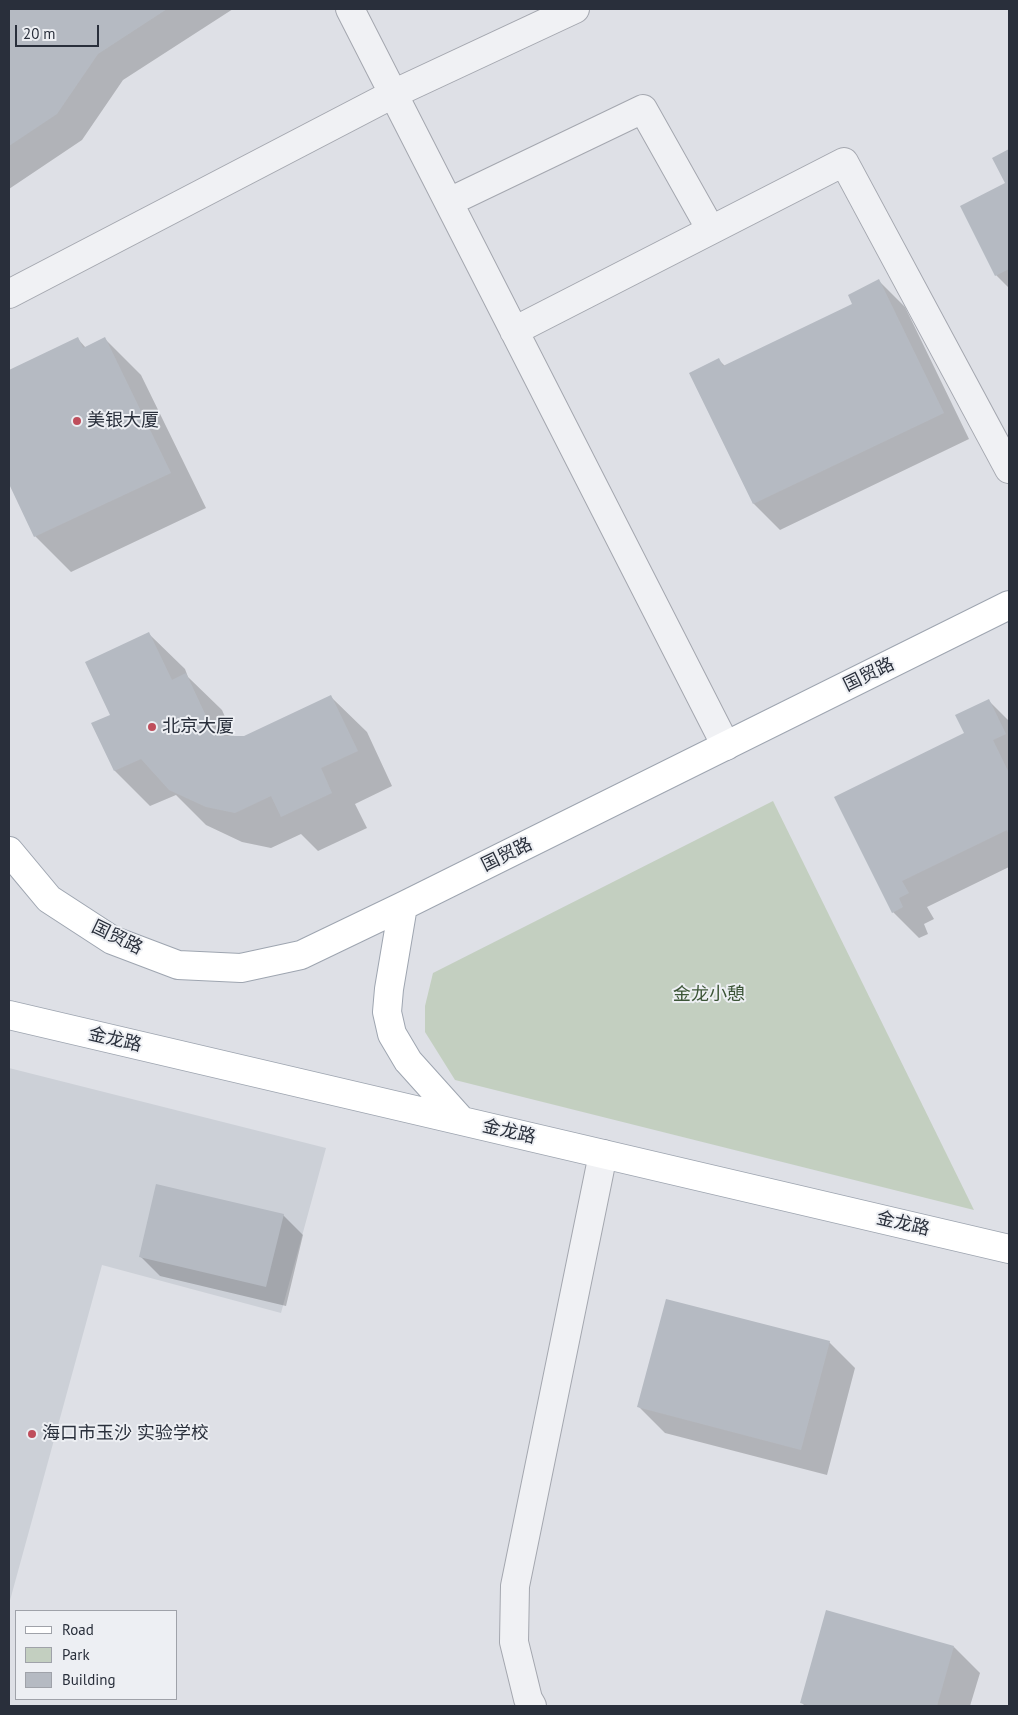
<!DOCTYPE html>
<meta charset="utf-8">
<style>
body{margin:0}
#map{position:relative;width:1018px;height:1715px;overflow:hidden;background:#dee0e6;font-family:"PT Sans",sans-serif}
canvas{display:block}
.frame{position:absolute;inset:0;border:10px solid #292f3b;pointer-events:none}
.legend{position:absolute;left:15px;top:1610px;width:162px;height:90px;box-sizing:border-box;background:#edeff3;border:1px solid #9fa2a9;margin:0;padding:6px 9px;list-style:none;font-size:15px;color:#292f3b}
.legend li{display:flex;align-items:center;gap:10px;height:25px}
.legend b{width:25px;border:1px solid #9fa2a9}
.scale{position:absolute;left:15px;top:25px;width:84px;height:22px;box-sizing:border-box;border:2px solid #292f3b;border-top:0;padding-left:6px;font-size:15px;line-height:18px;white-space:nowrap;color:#292f3b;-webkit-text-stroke:4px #edeff3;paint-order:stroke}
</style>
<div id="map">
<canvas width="1018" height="1715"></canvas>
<div class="frame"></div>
<ul class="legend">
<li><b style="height:6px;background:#fff"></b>Road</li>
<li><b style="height:14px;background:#c3cfc0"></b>Park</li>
<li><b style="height:14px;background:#b5bac2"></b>Building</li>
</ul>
<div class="scale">20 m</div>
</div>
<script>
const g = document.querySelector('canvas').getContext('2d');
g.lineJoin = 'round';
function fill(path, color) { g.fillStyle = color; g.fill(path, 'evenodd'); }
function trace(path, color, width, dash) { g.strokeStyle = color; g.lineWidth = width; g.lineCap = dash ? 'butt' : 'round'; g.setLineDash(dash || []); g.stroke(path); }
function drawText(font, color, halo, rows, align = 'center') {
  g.font = font + ' "PT Sans","Noto Sans SC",sans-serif'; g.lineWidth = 4; g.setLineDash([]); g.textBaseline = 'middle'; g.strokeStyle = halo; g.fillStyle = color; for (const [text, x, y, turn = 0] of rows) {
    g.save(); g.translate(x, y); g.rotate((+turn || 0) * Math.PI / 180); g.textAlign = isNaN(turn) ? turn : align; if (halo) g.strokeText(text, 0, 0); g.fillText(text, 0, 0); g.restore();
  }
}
const built = new Path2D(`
 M9,1068L326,1148L281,1313L102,1265L9,1604Z`);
const green = new Path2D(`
 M773,801L974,1210L455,1080L425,1032V1006L433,973Z`);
const shadow = new Path2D(`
 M9,9H233L123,80L82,140L9,189Z
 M1009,151V288L996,275L962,207L1007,184L994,158Z
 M879,281L905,307L969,439L780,530L754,504L719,360L725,366L854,304Z
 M78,339L86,348L105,339L141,375L206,508L71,572L35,536L9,481V372Z
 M149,634L185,669L188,677L222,710L234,737H245L331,697L367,732L392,786L355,804L367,828L318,851L301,834L271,848L242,842L206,825L176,795L150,806L115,771L112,715Z
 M988,700L1009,721V867L927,907L934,919L924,924L928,934L919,938L893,912L836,798L966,734Z
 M283,1215L303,1235L286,1306L160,1276L140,1256Z
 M829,1342L855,1368L827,1475L665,1433L639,1407Z
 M954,1647L980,1673L970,1706H805L801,1702Z`);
const building = new Path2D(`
 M9,9H167L98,54L57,114L9,146Z
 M1009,149V269L995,276L960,206L1005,183L992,158Z
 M879,279L944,413L753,504L689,373L719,358L723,366L852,304L848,295Z
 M78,337L83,348L105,337L171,473L34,537L9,484V370Z
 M149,632L172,680L186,673L213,731L226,736H244L331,695L358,751L321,768L332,793L281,817L271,796L235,813L206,807L169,790L141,759L114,771L91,723L110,715L85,662Z
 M989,699L1006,734L993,740L1009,773V835L1007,830L902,881L909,893L899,898L903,907L892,913L834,797L964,733L955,715Z
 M156,1184L284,1214L266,1287L139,1257Z
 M666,1299L830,1341L801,1450L637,1407Z
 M826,1610L954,1646L937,1706H812L800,1703Z`);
const minor = new Path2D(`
 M350,9L726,746
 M449,202L643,109L711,230
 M9,294L393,94L575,9
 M514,331L844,162L1009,469
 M532,1706L528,1699L514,1642L515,1586L603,1154`);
const major = new Path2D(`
 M9,851L49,899L112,940L178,965L241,968L301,955L403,906L1009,605
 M403,906L389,989L387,1012L392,1034L408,1061L461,1120
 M9,1015L1009,1249`);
const markers = [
 [77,421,5,"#bf4e5c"],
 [152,727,5,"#bf4e5c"],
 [32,1434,5,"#bf4e5c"]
];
const poiNames = [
 ["美银大厦",87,421],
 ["北京大厦",162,727],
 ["海口市玉沙 实验学校",42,1434]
];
const streetNames = [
 ["国贸路",869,675,-26],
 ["国贸路",507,855,-26],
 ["国贸路",117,938,26],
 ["金龙路",115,1040,13],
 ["金龙路",509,1132,13],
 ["金龙路",903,1224,13]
];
const parkNames = [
 ["金龙小憩",709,995]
];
fill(built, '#ccd0d7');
fill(green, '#c3cfc0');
fill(shadow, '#0003');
fill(building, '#b5bac2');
trace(minor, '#a4a7af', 30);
trace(major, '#9ea5b0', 30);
trace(minor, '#f0f1f4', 28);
trace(major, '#fff', 28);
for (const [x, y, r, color] of markers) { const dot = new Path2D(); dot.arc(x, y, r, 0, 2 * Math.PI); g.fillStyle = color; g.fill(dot); trace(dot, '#edeff3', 2); }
drawText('18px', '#292f3b', '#edeff3', poiNames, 'left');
drawText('18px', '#292f3b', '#edeff3', streetNames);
drawText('18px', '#3c5537', '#edeff3', parkNames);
</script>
